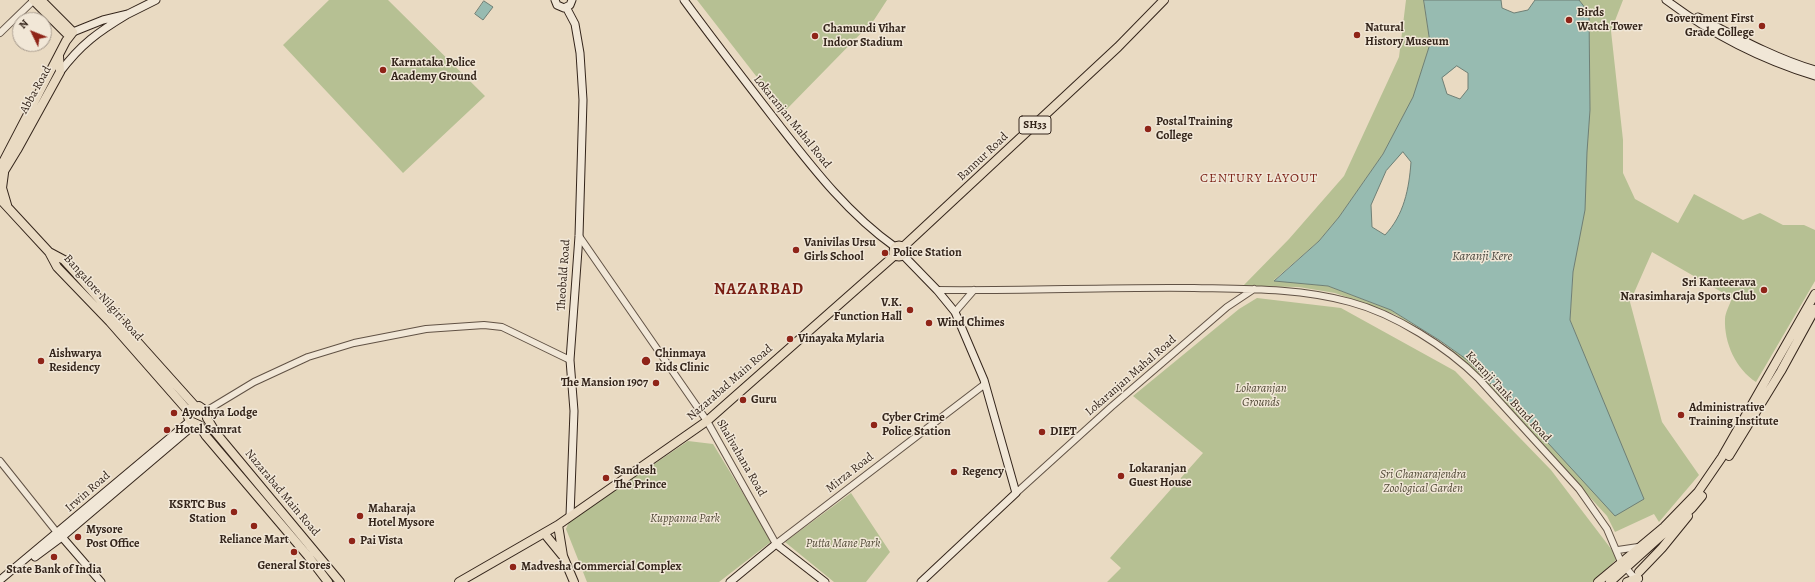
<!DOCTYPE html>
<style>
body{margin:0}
#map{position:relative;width:1815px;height:582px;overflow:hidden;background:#e9dac2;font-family:Alegreya,serif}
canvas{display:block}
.north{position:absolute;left:12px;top:12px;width:40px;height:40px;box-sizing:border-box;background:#f1e7d7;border:1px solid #a5998c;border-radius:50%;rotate:313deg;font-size:11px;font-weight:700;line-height:16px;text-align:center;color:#34251b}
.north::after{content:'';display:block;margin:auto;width:14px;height:18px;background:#8f2418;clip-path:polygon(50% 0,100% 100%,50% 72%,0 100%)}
</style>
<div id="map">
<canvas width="1815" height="582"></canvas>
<div class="north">N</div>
</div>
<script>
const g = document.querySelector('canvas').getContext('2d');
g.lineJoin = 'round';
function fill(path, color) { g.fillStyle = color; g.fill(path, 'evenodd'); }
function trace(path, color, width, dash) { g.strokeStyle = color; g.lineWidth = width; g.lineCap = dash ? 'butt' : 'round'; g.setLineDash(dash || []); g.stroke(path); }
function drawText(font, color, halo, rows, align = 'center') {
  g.font = font + ' Alegreya,serif'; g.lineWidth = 3; g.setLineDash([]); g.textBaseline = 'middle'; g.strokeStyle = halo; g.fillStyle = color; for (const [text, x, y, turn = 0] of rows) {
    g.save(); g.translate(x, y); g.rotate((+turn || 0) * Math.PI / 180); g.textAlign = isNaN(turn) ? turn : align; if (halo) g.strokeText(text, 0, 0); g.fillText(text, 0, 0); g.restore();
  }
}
const green = new Path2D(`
 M329,0H388L485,96L403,173L283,45Z
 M697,0H887L874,20L784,112Z
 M1406,0H1424L1430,44L1414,97L1383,154L1339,217L1319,241L1274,280L1328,286L1391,310L1466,359L1526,419L1602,401L1570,320L1573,272L1590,110L1589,13L1579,0H1623L1611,31L1623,140V173L1635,199L1678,223L1694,194L1743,220L1760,213L1783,225H1804L1815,230V281L1756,382C1736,369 1724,343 1725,319C1725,313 1730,304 1732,298L1652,252L1630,302L1662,422L1699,475L1659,522L1654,514L1615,532L1607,516L1466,362L1396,315L1335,293L1299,287L1243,286L1289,239L1344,176L1399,57Z
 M1257,298L1341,308L1455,371L1551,470L1618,558L1593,582H1107L1121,568L1110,558L1203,453L1133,396L1239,309Z
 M688,441L713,444L772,541L719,582H587L566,529L569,522Z
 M851,493L890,552L866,582H834L785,542Z`);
const water = new Path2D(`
 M1424,0H1501L1502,8L1514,13L1528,10L1535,0H1579L1589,13L1590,110L1587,152L1585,210L1573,272L1570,320L1644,499L1615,516L1526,419L1466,359L1439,340L1391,310L1328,286L1274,281L1319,241L1339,217L1383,154L1413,97L1430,44ZM1457,66L1468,73V89L1460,99L1447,94L1442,78ZM1403,152L1411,162C1409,189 1404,215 1385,235L1372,227L1371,205L1386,171Z
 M484,1L493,7L483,20L475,14Z`);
const tertiary = new Path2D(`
 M0,33L34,0
 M579,236L707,421L776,544L985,384
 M937,290C1023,291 1108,287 1194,288C1247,289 1299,288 1350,302C1395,314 1447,347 1479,379L1579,489L1607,529L1621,562L1632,575L1639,579
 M955,312L974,290
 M206,411L254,382L308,357L354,343L426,329L484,325L502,327L570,360
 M0,461L59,535
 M1016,493L1111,407L1227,307L1254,289
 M1618,550L1638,547`);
const secondary = new Path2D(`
 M555,0L557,5L564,8L570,5L572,0
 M684,0C714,41 745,81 776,121C812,167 847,213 895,247
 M1666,0C1710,33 1762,60 1815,76
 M566,7L575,24L580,53L583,100L579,236L570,360L574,411L570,516
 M1698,17C1735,36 1774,58 1815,70
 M73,32L103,20L128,14L156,0
 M60,72C81,44 98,32 128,14
 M903,255L937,290L955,312L984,380L1016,493L921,582
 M62,537L101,582
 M35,557L62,537L195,424
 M0,580L190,421
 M730,582L776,544L825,582`);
const primary = new Path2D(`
 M33,0L69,36
 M0,168L66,41L73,32L41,0
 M4,173L2,188L7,205
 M0,178L17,150L60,72L59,56
 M0,199L49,252L57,267L110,322L189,412
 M893.5 251a5.5 5.5 0 1 1 11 0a5.5 5.5 0 1 1-11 0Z
 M903,247L1118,47L1164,0
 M49,252L64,260L74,271L195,406
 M1729,456L1781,371L1815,309
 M558,525L563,556L574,582
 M544,533L562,555
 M1639,572L1662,548L1688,516
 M328,582L308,556L206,436L199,425L190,421L188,417L191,408L199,406L206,411L207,418L216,433L340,582
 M459,582L558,525L707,421L895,255
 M1598,582L1664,527L1698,492L1722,457L1815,294
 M1610,582L1692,508L1702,496
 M1627,582L1638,578`);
const markers = [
 [1569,20,4,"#8f2418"],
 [1762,26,4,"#8f2418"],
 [1357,35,4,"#8f2418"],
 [815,36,4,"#8f2418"],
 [383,70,4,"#8f2418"],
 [1148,129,4,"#8f2418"],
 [796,250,4,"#8f2418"],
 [885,253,4,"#8f2418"],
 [1764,290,4,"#8f2418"],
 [910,310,4,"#8f2418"],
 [929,323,4,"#8f2418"],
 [790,339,4,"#8f2418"],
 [41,361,4,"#8f2418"],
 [646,361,5,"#8f2418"],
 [656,383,4,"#8f2418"],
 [743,400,4,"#8f2418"],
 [174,413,4,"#8f2418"],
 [1681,415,4,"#8f2418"],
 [874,425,4,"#8f2418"],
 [167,430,4,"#8f2418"],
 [1042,432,4,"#8f2418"],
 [954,472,4,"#8f2418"],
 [1121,476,4,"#8f2418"],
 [606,478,4,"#8f2418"],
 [234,512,4,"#8f2418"],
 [360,516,4,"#8f2418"],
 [254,526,4,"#8f2418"],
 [78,537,4,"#8f2418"],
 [352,541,4,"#8f2418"],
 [294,552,4,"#8f2418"],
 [54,557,4,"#8f2418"],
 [513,567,4,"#8f2418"]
];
const shields = [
 [1035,125,32]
];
const shieldNames = [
 ["SH33",1035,125]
];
const poiNames = [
 ["Birds",1577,13],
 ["Watch Tower",1577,27],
 ["Government First",1754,19,"right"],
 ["Grade College",1754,33,"right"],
 ["Natural",1365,28],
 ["History Museum",1365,42],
 ["Chamundi Vihar",823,29],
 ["Indoor Stadium",823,43],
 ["Karnataka Police",391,63],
 ["Academy Ground",391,77],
 ["Postal Training",1156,122],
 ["College",1156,136],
 ["Vanivilas Ursu",804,243],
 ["Girls School",804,257],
 ["Police Station",893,253],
 ["Sri Kanteerava",1756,283,"right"],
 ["Narasimharaja Sports Club",1756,297,"right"],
 ["V.K.",902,303,"right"],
 ["Function Hall",902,317,"right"],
 ["Wind Chimes",937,323],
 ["Vinayaka Mylaria",798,339],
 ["Aishwarya",49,354],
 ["Residency",49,368],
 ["Chinmaya",655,354],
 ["Kids Clinic",655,368],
 ["The Mansion 1907",648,383,"right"],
 ["Guru",751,400],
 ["Administrative",1689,408],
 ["Training Institute",1689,422],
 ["Ayodhya Lodge",182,413],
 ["Cyber Crime",882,418],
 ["Police Station",882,432],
 ["Hotel Samrat",175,430],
 ["DIET",1050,432],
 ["Lokaranjan",1129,469],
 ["Guest House",1129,483],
 ["Sandesh",614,471],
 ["The Prince",614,485],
 ["Regency",962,472],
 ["KSRTC Bus",226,505,"right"],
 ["Station",226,519,"right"],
 ["Maharaja",368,509],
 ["Hotel Mysore",368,523],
 ["Mysore",86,530],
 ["Post Office",86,544],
 ["Reliance Mart",254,540,"center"],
 ["Pai Vista",360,541],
 ["General Stores",294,566,"center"],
 ["Madvesha Commercial Complex",521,567],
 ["State Bank of India",54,570,"center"]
];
const streetNames = [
 ["Abba Road",36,90,-61],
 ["Lokaranjan Mahal Road",792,122,51],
 ["Bannur Road",983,157,-43],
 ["Theobald Road",564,275,-86],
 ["Bangalore Nilgiri Road",103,298,48],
 ["Lokaranjan Mahal Road",1131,376,-41],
 ["Nazarabad Main Road",730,383,-41],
 ["Karanji Tank Bund Road",1508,397,47],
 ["Shalivahana Road",741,458,60],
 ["Mirza Road",850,473,-38],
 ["Irwin Road",88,492,-41],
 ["Nazarabad Main Road",282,493,50]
];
const parkNames = [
 ["Lokaranjan",1261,389],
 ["Grounds",1261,403],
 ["Sri Chamarajendra",1423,475],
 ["Zoological Garden",1423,489],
 ["Kuppanna Park",685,519],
 ["Putta Mane Park",843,544]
];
const neighbourhoodNames = [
 ["CENTURY LAYOUT",1259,179]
];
const waterNames = [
 ["Karanji Kere",1482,257]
];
const districtNames = [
 ["NAZARBAD",759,290]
];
fill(green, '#b6c093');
fill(water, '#97bbb1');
trace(water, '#6f7f75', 1);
trace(tertiary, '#615245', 8);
trace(secondary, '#34251b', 9);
trace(primary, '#34251b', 10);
trace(tertiary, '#f1e7d7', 6);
trace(secondary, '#f1e7d7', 7);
trace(primary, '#e9dac2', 8);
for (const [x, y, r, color] of markers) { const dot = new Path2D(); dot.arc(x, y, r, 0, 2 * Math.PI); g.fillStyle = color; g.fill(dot); trace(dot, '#f1e7d7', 1.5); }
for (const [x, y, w] of shields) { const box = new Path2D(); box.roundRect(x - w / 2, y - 9, w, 18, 3); g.fillStyle = '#f1e7d7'; g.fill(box); trace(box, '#34251b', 1); }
drawText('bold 11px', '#34251b', null, shieldNames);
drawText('bold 12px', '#34251b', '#f1e7d7', poiNames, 'left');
drawText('12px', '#34251b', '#f1e7d7', streetNames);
drawText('italic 12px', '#544c39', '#f1e7d7', parkNames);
g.letterSpacing = '1px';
drawText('13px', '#7a1f14', '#f1e7d7', neighbourhoodNames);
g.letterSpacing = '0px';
drawText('italic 13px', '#4d4a40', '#f1e7d7', waterNames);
g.letterSpacing = '1px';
drawText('bold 16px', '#7a1f14', '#f1e7d7', districtNames);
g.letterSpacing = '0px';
</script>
